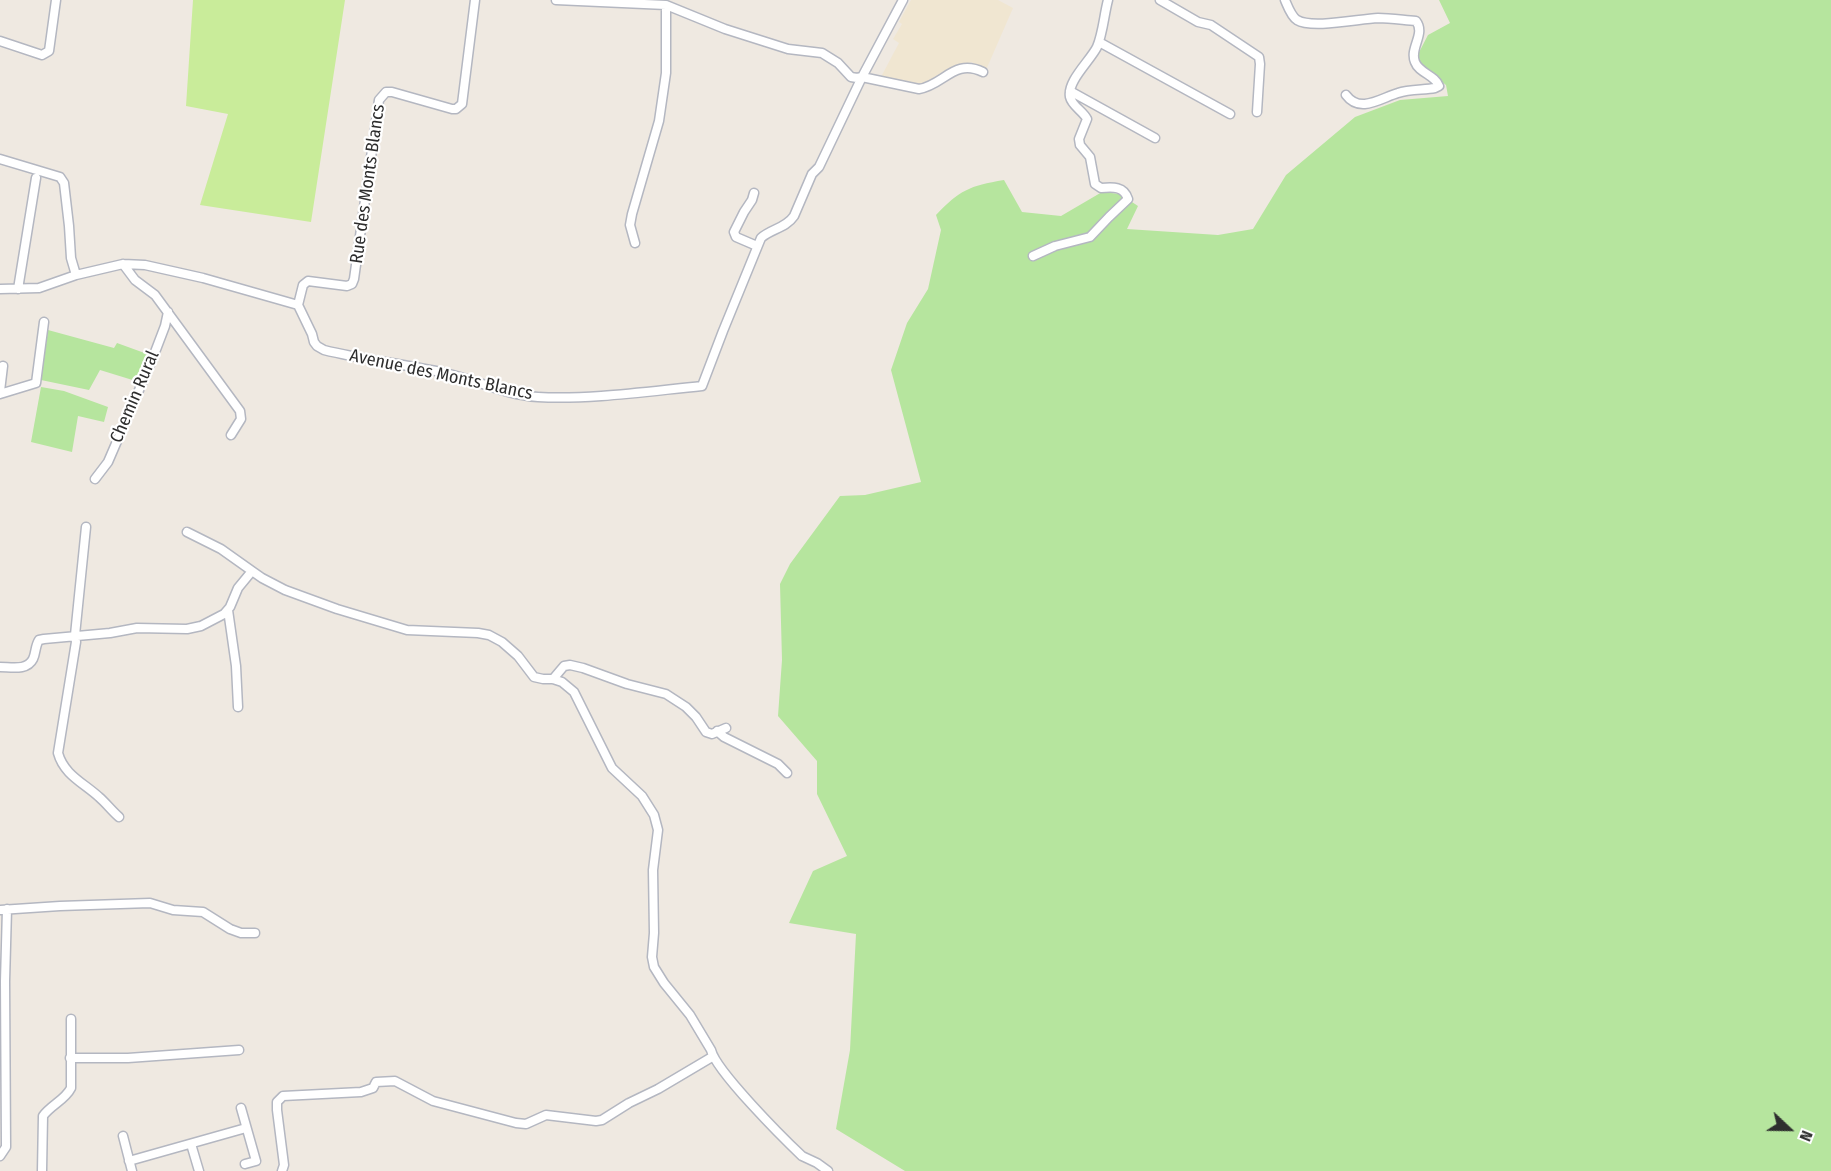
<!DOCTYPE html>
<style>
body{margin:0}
#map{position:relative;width:1831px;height:1171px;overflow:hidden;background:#efe9e1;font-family:"Fira Sans Condensed",sans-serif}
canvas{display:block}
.north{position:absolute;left:1759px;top:1099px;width:60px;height:60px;-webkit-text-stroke:4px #fff;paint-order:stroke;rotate:112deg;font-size:16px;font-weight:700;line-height:24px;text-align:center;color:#2e2e2e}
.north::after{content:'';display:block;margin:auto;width:21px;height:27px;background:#2e2e2e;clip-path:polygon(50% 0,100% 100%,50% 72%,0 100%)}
</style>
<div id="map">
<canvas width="1831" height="1171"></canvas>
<div class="north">N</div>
</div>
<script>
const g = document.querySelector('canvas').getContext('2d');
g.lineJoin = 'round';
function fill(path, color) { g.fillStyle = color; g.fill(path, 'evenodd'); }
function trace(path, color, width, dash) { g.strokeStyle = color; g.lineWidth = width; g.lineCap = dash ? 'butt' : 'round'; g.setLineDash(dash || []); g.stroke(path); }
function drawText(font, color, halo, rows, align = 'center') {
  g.font = font + ' "Fira Sans Condensed",sans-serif'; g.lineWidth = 4.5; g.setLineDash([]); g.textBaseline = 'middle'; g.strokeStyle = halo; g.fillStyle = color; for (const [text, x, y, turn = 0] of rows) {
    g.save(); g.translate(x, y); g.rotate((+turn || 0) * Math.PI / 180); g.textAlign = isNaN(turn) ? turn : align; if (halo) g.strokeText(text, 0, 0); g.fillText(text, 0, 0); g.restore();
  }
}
const education = new Path2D(`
 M911,0H998L1013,8L986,70L975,66L972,62L960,66L922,87L886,80L882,75L899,43L893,39L902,24L899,22Z`);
const green = new Path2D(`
 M1439,0H1831V1171H905L836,1129L850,1050L856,934L789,923L813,871L847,856L817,794V761L778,716L782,660L780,584L790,564L840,496L865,495L921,482L891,370L907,323L928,289L941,230L936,215C960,190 969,186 1004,180L1022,212L1061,216L1102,192L1120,194L1138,206L1127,229L1218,235L1253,229L1286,175L1355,117L1400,100L1448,96L1446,85L1415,60L1428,35L1450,23Z
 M48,330L114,348L117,343L150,355L139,382L100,370L89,390L41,380Z
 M41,387L64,391L108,407L104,422L78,416L72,452L31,442Z`);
const pitch = new Path2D(`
 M193,0H345L311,222L200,205L228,114L186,106Z`);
const minor = new Path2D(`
 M556,0L666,5L725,29L788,49L822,53L838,63L851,77L857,78L862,77L919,89C944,85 954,58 983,72
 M1160,0L1198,22L1211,25L1259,57L1260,64L1257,112
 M1285,0C1288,7 1291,16 1297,20C1312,29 1358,19 1378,18C1390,18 1403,20 1416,21C1426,34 1409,48 1415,62C1419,73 1435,75 1439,86L1435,88C1424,90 1409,89 1398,93C1381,98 1360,114 1346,95
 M0,41L42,55L49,51L56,0
 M1099,42L1230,114
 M1070,91L1155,138
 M0,159L60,177L64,183L69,226L71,258L76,275
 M754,193L752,200L744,212L734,232L736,237L757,246
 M635,243L630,225L632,214L659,121L666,73V5
 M1033,256L1055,246L1090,237L1109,217L1128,199C1124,186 1113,187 1101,188L1095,184L1090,157L1080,145L1079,139L1087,119C1083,111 1072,106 1070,97C1067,81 1090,61 1097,47C1103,33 1104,15 1108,0
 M123,264L135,280L155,295L240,411L241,419L231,435
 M0,289L39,288L76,275L123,264L145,265L203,278L298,305L312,334L314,342L317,346L324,350C364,360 405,364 445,373C477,380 505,395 538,397C589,400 650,391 702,386L723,331L761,238C771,229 786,228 794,216L812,174L819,167L862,77L903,0
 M18,289L36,178
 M298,305L303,285L308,281L347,286L352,284L354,279L379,100L386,92H392L452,109H456L462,104L475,0
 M0,391L3,366
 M0,394L36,383L44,322
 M95,479L108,462L152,360L165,326L168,312
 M86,527L75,635L76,642L58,753C64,775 84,783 99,797C106,803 112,811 119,817
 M187,532L221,549L252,571
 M228,610L236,666L238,707
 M0,667C11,667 27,671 33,659C36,653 35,646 39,640L44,639L110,633L137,628L187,629L201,626L224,614L230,607L238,588L252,571L262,578L285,590L337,609L407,630L478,633L489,635L502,642L518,656L534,677L543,679H553L562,682L574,692L612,768L642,796L654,815L658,830L653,870L654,933L652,957L654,967L664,983L690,1015L711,1050C716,1071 783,1138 802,1156L817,1163L828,1171
 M553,679L564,666L570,665L583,668L627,684L666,694L686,707L696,717L706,732L712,734L726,728
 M717,731L724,737L778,764L787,773
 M0,910L60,906L150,903L173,910L203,912L230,929L241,933H255
 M70,1058H128L239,1050
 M241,1108L256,1161L245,1164
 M123,1136L132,1171
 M191,1144L199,1171
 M0,1156L6,1147L5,981L7,909
 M129,1161L246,1128
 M42,1171L43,1116C51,1105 65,1100 71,1088V1019
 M282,1171L284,1165L277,1110V1102L283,1096L361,1092L373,1088L376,1082L395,1081L433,1101L516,1123L526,1124L546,1115L596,1121L602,1120L629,1103L658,1089L712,1057`);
const streetNames = [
 ["Rue des Monts Blancs",368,184,-82],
 ["Avenue des Monts Blancs",441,375,12],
 ["Chemin Rural",135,397,-67]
];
fill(education, '#f0e6d1');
fill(green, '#b6e59e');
fill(pitch, '#c9ec9a');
trace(minor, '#b4b7c1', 11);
trace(minor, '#fff', 8);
drawText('18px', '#2e2e2e', '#fff', streetNames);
</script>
